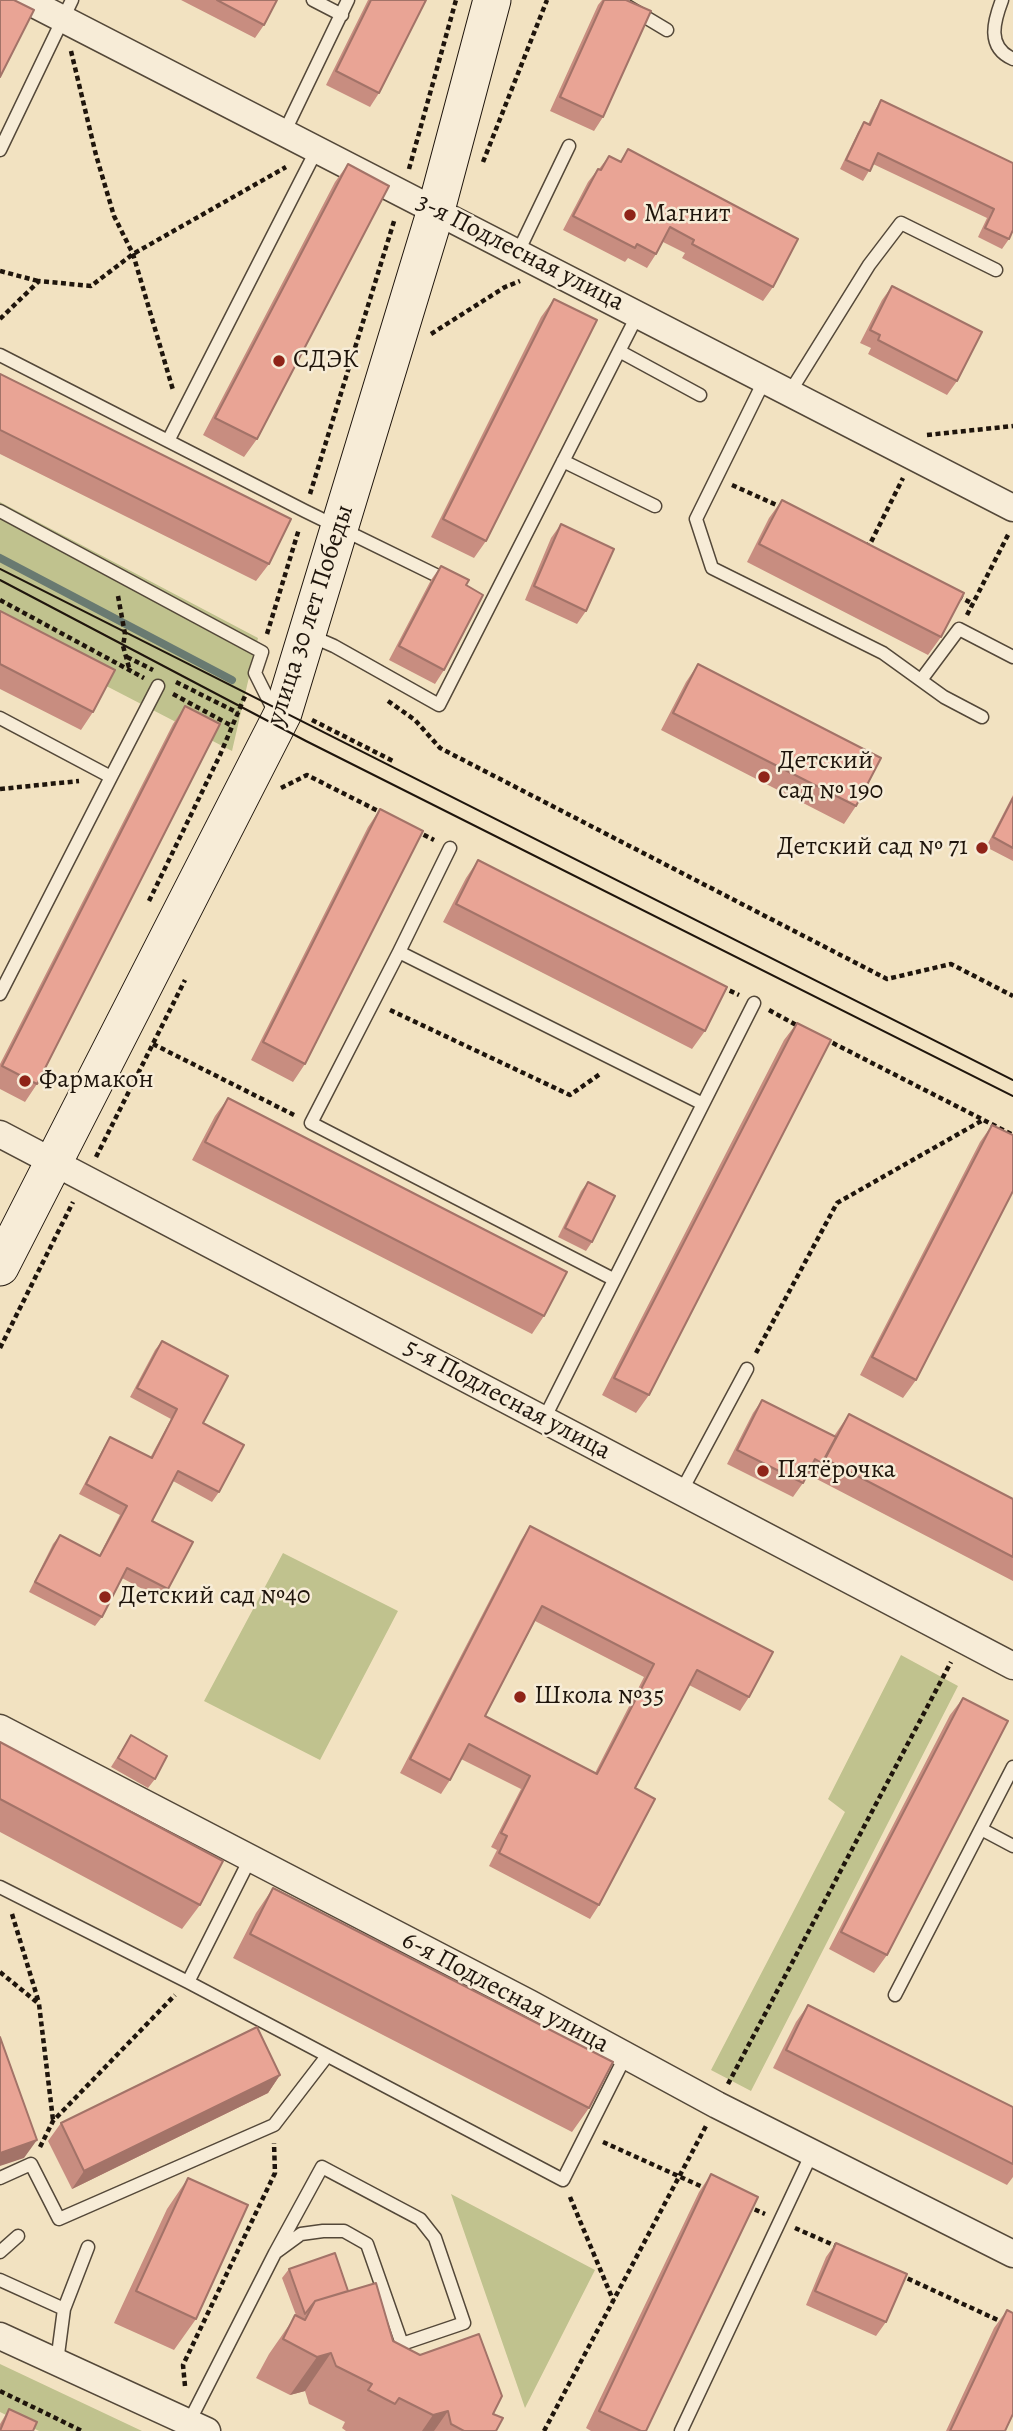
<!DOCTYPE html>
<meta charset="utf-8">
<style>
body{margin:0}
canvas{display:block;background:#f2e2c1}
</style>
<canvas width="1013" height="2431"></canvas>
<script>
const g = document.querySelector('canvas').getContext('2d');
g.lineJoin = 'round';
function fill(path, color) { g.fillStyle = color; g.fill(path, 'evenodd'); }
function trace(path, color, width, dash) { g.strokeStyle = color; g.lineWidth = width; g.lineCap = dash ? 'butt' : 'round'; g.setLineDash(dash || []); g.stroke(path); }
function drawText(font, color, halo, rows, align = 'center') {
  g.font = font + ' Alegreya,serif'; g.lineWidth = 5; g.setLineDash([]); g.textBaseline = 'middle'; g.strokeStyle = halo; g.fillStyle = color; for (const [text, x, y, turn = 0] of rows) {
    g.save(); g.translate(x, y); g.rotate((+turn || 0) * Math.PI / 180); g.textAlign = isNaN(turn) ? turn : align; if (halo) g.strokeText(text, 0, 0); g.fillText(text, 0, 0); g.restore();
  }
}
const green = new Path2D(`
 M0,502L258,638L232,751L0,631Z
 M283,1553L398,1611L320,1760L204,1701Z
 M901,1655L958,1686L751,2091L711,2070L845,1812L828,1799Z
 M451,2194L595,2270L525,2408Z
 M0,2364L142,2431H39L0,2412Z`);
const stream = new Path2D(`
 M0,558L232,680`);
const path = new Path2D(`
 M71,51L96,155L114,216L133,254L173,390
 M483,162L547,0
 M409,169L456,0
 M0,271L38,281
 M0,319L39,281L91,286L133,254L286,167
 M431,334L505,287L520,281
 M927,435L1013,426
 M732,485L781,507
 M310,494L395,218
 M866,544L869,546L903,478
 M118,596L125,634L123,646L130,671
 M958,596L973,604
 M0,600L144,678
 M967,615L1009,533
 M267,634L299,529
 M127,657L153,670
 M176,682L238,713
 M173,694L232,726
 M388,701L415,720L440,748L887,979L951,964L1013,996
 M312,720L395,762
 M281,788L307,775L384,814
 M0,789L79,781
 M416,831L434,840
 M149,901L220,755L245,696
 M722,987L739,995
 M390,1010L570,1095L600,1074
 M769,1010L798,1026
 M825,1039L1013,1135
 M153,1044L294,1115
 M96,1157L185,980
 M0,1348L73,1202
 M756,1353L837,1203L983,1120
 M12,1914L39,2003
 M0,1972L39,2004L53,2120
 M728,2084L951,1662
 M603,2142L707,2189
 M40,2147L53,2121L175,1995
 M570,2197L613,2300
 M747,2206L765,2214
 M795,2228L838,2247
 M900,2275L1013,2327
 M185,2386L183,2365L275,2173L274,2143
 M0,2391L82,2431
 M544,2431L706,2126`);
const service = new Path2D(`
 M313,0L342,15
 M617,0L667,30
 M1002,0C994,21 986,47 1013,59
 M284,133L348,0
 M0,150L72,0
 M518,252L569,146
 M619,351L700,395
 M0,355L305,511L450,582
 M765,379L696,519L712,568L883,653L944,697L982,717
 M790,392L869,265L901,223L996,270
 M168,441L317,149
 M563,461L655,506
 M0,511L262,652L255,673L275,713
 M311,636L334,646L439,705L638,314
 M921,680L959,629L1013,657
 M0,718L111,777L0,994
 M111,777L158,686
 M450,848L399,952L311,1123L613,1279
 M399,952L703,1104
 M544,1419L754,1003
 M681,1492L747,1369
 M981,1829L1013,1846
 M0,1887L188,1982L563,2180L625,2057
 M188,1982L250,1859
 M895,1995L1013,1767
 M0,2178L31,2164L59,2219L274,2125L327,2056
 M0,2252L18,2236
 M0,2280L64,2309L57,2362
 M64,2309L88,2247
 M189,2422L275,2253L301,2234L323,2231H344L367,2244L402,2344L464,2323L435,2238L420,2219L322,2167L275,2253
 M681,2431L812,2153`);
const minor = new Path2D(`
 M26,0L1013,508
 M0,1134L1013,1666
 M0,1728L529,2003L717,2105L1013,2254
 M0,2336L207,2431`);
const secondary = new Path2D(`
 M0,1267L283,713L436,210L492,0`);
const tram = new Path2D(`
 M0,569L1013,1080
 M0,580L306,741L1013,1096`);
const wall = new Path2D(`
 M181,0H277L264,25L255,38Z
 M368,0H426L379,93L370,107L326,85Z
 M602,0H626L603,117L594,131L550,111L598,5Z
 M881,100L1013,163L1009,239L1002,249L978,237L987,218L873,164L863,181L840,169L858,132L864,122L868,124L875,110Z
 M628,149L773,287L763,301L682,258L685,253L663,242L656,254L647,268L628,258L625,262L563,230L588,182L598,169H599L609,156L620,161Z
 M348,164L257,439L244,457L203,435L335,182Z
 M892,286L957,381L947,395L868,354L871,348L860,343L882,300Z
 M554,299L486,541L474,558L431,537L541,317Z
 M0,374L269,564L256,581L0,454Z
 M782,500L941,637L928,655L747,562L769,518Z
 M561,524L586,611L577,624L525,600L551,538Z
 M441,566L466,585L444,670L435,684L389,660L431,580Z
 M0,611L93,712L81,730L0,689Z
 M698,664L856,806L844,824L661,730L686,682Z
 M185,706L37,1084L25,1102L0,1089V1064L173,724Z
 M1013,795V861L986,847Z
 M380,809L305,1064L293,1082L251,1060L368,827Z
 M478,860L705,1031L692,1049L443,922L466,878Z
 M797,1023L649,1395L636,1413L602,1395L784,1040Z
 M228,1098L544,1316L532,1334L192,1160L215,1116Z
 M992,1125L916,1380L903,1398L860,1375L980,1142Z
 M588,1182L592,1242L586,1251L558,1237L581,1191Z
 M162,1341L203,1423L219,1492L212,1502L173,1481L152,1521L168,1589L161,1599L122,1578L102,1617L95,1626L29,1592L53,1544L60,1535L99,1556L120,1515L79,1494L104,1447L110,1437L150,1458L171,1419L130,1397L155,1350Z
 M762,1400L834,1436L849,1414L1013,1499V1581L807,1474L803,1483L793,1497L727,1464L753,1413Z
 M530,1526L749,1697L740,1711L689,1685L635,1788L599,1905L590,1919L489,1866L497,1850L491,1847L521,1789L461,1759L450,1780L441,1794L400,1773L521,1540ZM535,1621L644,1677L595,1773L485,1716Z
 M963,1698L887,1955L874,1973L829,1949L950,1715Z
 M131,1735L155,1779L148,1788L111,1767Z
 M0,1742L200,1905L182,1929L0,1832Z
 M273,1888L589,2108L572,2132L233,1958L256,1913Z
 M808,2005L1013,2107V2177L1007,2185L773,2068L796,2022Z
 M280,2075L268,2093L72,2189L48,2141L61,2123Z
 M711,2174L646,2431H591L586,2428L699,2192Z
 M188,2178L196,2319L174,2350L114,2323L167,2209Z
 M836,2243L886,2322L876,2336L806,2305L826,2257Z
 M289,2269L348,2291L393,2341L493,2414L496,2431H346L342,2428L345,2422L309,2404L305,2391L290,2395L256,2378L269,2354L296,2315L282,2278Z
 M1007,2310L1005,2431H946L994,2328Z
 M9,2409L0,2431V2424Z`);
const shadedWall = new Path2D(`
 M280,2075L268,2093L72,2189L84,2171Z
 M37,2140L24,2158L0,2166V2153Z
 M331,2353L305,2391L290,2395L317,2357Z
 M448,2411L434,2431H422L433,2415Z`);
const building = new Path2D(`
 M0,0H14L34,10L0,77Z
 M217,0H277L264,25Z
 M371,0H426L379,93L336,71Z
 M604,0H626L651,11L603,117L560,97Z
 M881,100L1013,163V230L1009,239L985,228L994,209L878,153L870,171L846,160L864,122L870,125Z
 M628,149L798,239L773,287L692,244L694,240L670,227L656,254L637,244L635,248L573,216L598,169L601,170L609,156L621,162Z
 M348,164L389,186L257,439L215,418Z
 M892,286L982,332L957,381L878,340L880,335L870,330Z
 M554,299L597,320L486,541L443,519Z
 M0,374L291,519L269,564L0,430Z
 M782,500L964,593L941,637L759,544Z
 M561,524L614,549L586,611L534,586Z
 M441,566L469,580L466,585L483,595L444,670L399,646Z
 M0,611L115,670L93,712L0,664Z
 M698,664L881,758L856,806L673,713Z
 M185,706L220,724L37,1084L2,1066Z
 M1013,798V848L993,837Z
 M380,809L423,831L305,1064L263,1042Z
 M478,860L727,987L705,1031L456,904Z
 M797,1023L831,1040L649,1395L614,1378Z
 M228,1098L567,1272L544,1316L205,1142Z
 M992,1125L1013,1135V1191L916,1380L872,1357Z
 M588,1182L615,1196L592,1242L565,1228Z
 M162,1341L228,1376L203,1423L244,1445L219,1492L178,1471L152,1521L193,1542L168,1589L127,1568L102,1617L35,1582L60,1535L100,1556L127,1506L86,1484L110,1437L152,1458L177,1409L137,1388Z
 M762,1400L836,1437L822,1463L815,1459L803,1483L737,1450Z
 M849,1414L1013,1499V1557L825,1459Z
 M530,1526L773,1652L749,1697L697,1670L635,1788L655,1799L599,1905L499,1853L507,1836L501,1833L530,1776L469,1744L450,1780L410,1759ZM542,1606L654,1664L597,1774L485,1716Z
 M963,1698L1008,1721L887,1955L841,1932Z
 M131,1735L167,1756L155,1779L118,1758Z
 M0,1742L223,1861L200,1905L0,1799Z
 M273,1888L613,2062L589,2108L250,1934Z
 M808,2005L1013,2107V2164L786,2050Z
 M257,2027L280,2075L84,2171L61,2123Z
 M0,2037L37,2140L0,2153Z
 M711,2174L758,2197L646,2431H641L599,2411Z
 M188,2178L248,2205L196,2319L136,2291Z
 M836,2243L907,2274L886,2322L815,2291Z
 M335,2253L348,2291L315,2301L305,2314L289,2269Z
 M376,2283L393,2341L420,2355L479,2334L502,2396L493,2414L503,2418L496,2431H464L451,2424L448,2411L433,2415L399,2398L395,2404L368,2390L372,2384L336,2366L331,2353L317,2357L283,2339L295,2315L305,2320L315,2301Z
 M1007,2310L1013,2313V2414L1005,2431H950Z
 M9,2409L37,2422L33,2431H0Z`);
const markers = [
 [630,215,7,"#8f2418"],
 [279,361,7,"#8f2418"],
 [764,777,7,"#8f2418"],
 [982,848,7,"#8f2418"],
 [25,1081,7,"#8f2418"],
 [763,1471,7,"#8f2418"],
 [105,1597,7,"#8f2418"],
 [520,1697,7,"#8f2418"]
];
const poiNames = [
 ["Магнит",644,215],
 ["СДЭК",293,361],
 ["Детский",778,762],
 ["сад № 190",778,792],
 ["Детский сад № 71",968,848,"right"],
 ["Фармакон",39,1081],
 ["Пятёрочка",777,1471],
 ["Детский сад №40",119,1597],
 ["Школа №35",534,1697]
];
const streetNames = [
 ["3-я Подлесная улица",520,253,27],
 ["улица 30 лет Победы",311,615,-72],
 ["5-я Подлесная улица",507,1400,28],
 ["6-я Подлесная улица",505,1993,28]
];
fill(green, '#c0c28e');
trace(stream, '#697a71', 8);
trace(service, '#544839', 15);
trace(minor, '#544839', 29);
trace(secondary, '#1f150c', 39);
trace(path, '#1f150c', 4.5, [5, 3.5]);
trace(service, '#f7ecd7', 12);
trace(minor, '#f7ecd7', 26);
trace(secondary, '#f7ecd7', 37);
trace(tram, '#1f150c', 2);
fill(wall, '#c88d80');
fill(shadedWall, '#a37368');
fill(building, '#e9a495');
trace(building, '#a37368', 2);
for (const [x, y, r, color] of markers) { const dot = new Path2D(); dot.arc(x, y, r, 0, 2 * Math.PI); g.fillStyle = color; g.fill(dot); trace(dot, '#f7ecd7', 2.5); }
drawText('26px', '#1f150c', '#f7ecd7', poiNames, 'left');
drawText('26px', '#1f150c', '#f7ecd7', streetNames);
</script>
